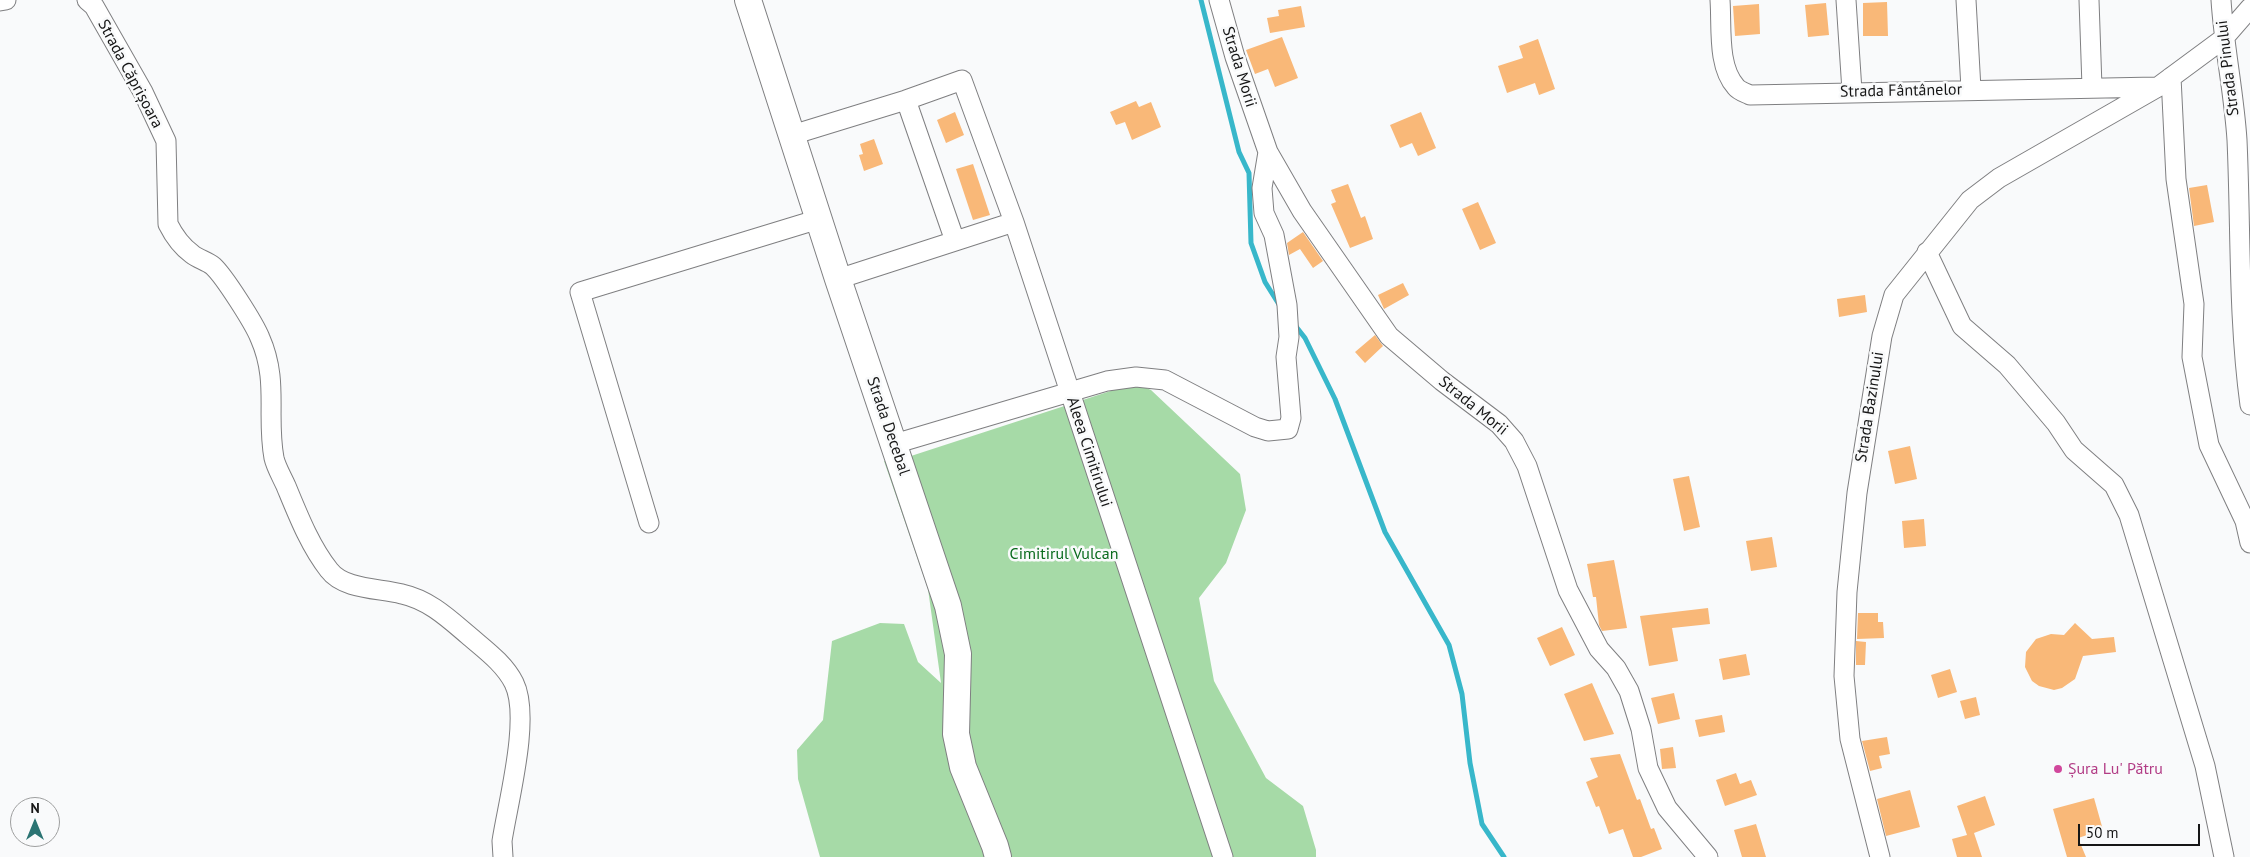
<!DOCTYPE html>
<meta charset="utf-8">
<style>
body{margin:0}
#map{position:relative;width:2250px;height:857px;overflow:hidden;background:#f9fafb;font-family:"PT Sans",sans-serif}
canvas{display:block}
.north{position:absolute;left:10px;top:797px;width:50px;height:50px;box-sizing:border-box;background:#f9fafb;border:1px solid #9e9f9f;border-radius:50%;rotate:0deg;font-size:14px;font-weight:700;line-height:20px;text-align:center;color:#161616}
.north::after{content:'';display:block;margin:auto;width:18px;height:22px;background:#2b7473;clip-path:polygon(50% 0,100% 100%,50% 72%,0 100%)}
.scale{position:absolute;left:2078px;top:824px;width:122px;height:22px;box-sizing:border-box;border:2px solid #161616;border-top:0;padding-left:6px;font-size:15px;line-height:18px;white-space:nowrap;color:#161616;-webkit-text-stroke:4px #f9fafb;paint-order:stroke}
</style>
<div id="map">
<canvas width="2250" height="857"></canvas>
<div class="north">N</div>
<div class="scale">50 m</div>
</div>
<script>
const g = document.querySelector('canvas').getContext('2d');
g.lineJoin = 'round';
function fill(path, color) { g.fillStyle = color; g.fill(path, 'evenodd'); }
function trace(path, color, width, dash) { g.strokeStyle = color; g.lineWidth = width; g.lineCap = dash ? 'butt' : 'round'; g.setLineDash(dash || []); g.stroke(path); }
function drawText(font, color, halo, rows, align = 'center') {
  g.font = font + ' "PT Sans",sans-serif'; g.lineWidth = 5; g.setLineDash([]); g.textBaseline = 'middle'; g.strokeStyle = halo; g.fillStyle = color; for (const [text, x, y, turn = 0] of rows) {
    g.save(); g.translate(x, y); g.rotate((+turn || 0) * Math.PI / 180); g.textAlign = isNaN(turn) ? turn : align; if (halo) g.strokeText(text, 0, 0); g.fillText(text, 0, 0); g.restore();
  }
}
const green = new Path2D(`
 M1135,383L1151,390L1240,474L1246,510L1226,563L1199,598L1214,681L1266,778L1303,806L1316,850V857H820L798,779L797,750L823,720L832,641L880,623L904,624L918,662L941,683L928,589L884,461L911,456Z`);
const stream = new Path2D(`
 M1201,0L1239,152L1249,173L1251,243L1265,282L1280,306
 M1294,324L1305,338L1335,399L1385,532L1449,645L1462,694L1470,763L1482,824L1504,857`);
const building = new Path2D(`
 M1887,2L1888,36H1863V3Z
 M1826,3L1829,35L1808,37L1805,5Z
 M1759,4L1760,34L1735,36L1733,6Z
 M1301,6L1305,27L1270,33L1267,18L1279,16L1278,10Z
 M1282,37L1298,78L1275,87L1268,69L1255,74L1246,50Z
 M1538,39L1555,89L1539,95L1535,83L1507,93L1498,66L1523,58L1519,46Z
 M1136,101L1139,107L1151,102L1161,127L1132,140L1125,122L1116,125L1110,112Z
 M955,112L964,135L946,143L937,120Z
 M1421,112L1436,148L1418,156L1412,143L1400,148L1390,125Z
 M874,139L883,164L864,171L859,155L863,154L860,144Z
 M973,164L990,215L973,220L956,169Z
 M1348,184L1361,218L1365,216L1373,239L1350,248L1331,204L1336,202L1331,190Z
 M2207,185L2214,222L2194,226L2189,188Z
 M1478,202L1496,243L1480,250L1462,209Z
 M1303,232L1323,261L1313,268L1300,249L1289,255L1287,243Z
 M1403,283L1409,295L1384,309L1378,295Z
 M1865,295L1867,312L1839,317L1837,299Z
 M1375,335L1383,346L1365,363L1355,352Z
 M1910,446L1917,479L1895,484L1888,451Z
 M1689,476L1700,527L1684,531L1673,479Z
 M1924,519L1926,546L1904,548L1902,521Z
 M1772,537L1777,567L1751,571L1746,541Z
 M1614,560L1627,628L1602,631L1599,625L1596,597H1593L1587,564Z
 M1708,608L1710,624L1672,628L1678,661L1649,666L1640,616Z
 M1858,613H1878V622H1883L1884,638L1857,639Z
 M2075,623L2092,639L2114,637L2116,652L2083,656L2075,679L2062,688L2054,690L2039,686L2032,681L2025,667L2026,652L2036,639L2051,634L2064,635Z
 M1562,627L1575,655L1550,666L1537,638Z
 M1856,641L1866,642L1865,665H1856Z
 M1746,654L1750,675L1723,680L1719,659Z
 M1950,669L1957,692L1938,698L1931,675Z
 M1592,683L1614,734L1584,741L1564,694Z
 M1674,693L1680,719L1658,724L1651,698Z
 M1976,697L1980,715L1965,719L1960,701Z
 M1722,715L1725,732L1699,737L1695,720Z
 M1887,737L1890,754L1879,756L1882,768L1870,771L1862,741Z
 M1673,747L1676,768L1662,769L1660,749Z
 M1620,754L1637,800L1640,799L1651,829L1654,828L1662,849L1641,857H1633L1623,829L1609,834L1599,806L1596,807L1586,782L1598,777L1590,758Z
 M1736,773L1740,784L1751,780L1757,795L1725,806L1716,780Z
 M1910,790L1920,827L1886,836L1877,799Z
 M1985,796L1995,825L1974,833L1982,857H1957L1952,839L1967,835L1957,806Z
 M2094,798L2103,830L2078,838L2086,857H2067L2053,809Z
 M1756,824L1766,857H1742L1734,830Z`);
const street = new Path2D(`
 M87,0L94,6L143,92L166,141L168,224C174,236 181,246 192,254C198,259 207,261 213,266C224,276 254,323 260,338C279,381 266,415 274,458C276,467 282,477 286,486C298,515 310,546 329,570C344,590 380,588 402,594C429,600 448,618 468,635C484,649 504,663 514,683C531,717 508,802 502,841L503,857
 M1219,0L1235,57L1268,152L1302,211L1389,336L1442,381L1499,424L1514,441L1527,466L1568,590L1599,649L1616,668L1629,691L1641,729L1648,768L1667,808L1708,857
 M1720,0C1722,27 1717,66 1736,87C1739,91 1746,93 1750,95L2156,87
 M1846,0L1852,91
 M1966,0L1971,89
 M2089,0L2092,87
 M2221,0C2224,47 2234,93 2237,140C2241,228 2238,317 2250,405
 M0,1L6,0
 M2171,77L2176,179L2194,304L2192,357L2209,445L2245,521
 M906,100L962,80L1014,222
 M792,135L906,100L955,241
 M1927,252L1962,326L2007,365L2056,423L2074,450L2114,485L2129,515L2205,766L2224,857
 M838,279L1014,222L1223,857
 M894,444L1107,381L1136,377L1165,380L1255,427L1268,431L1288,429L1291,418L1286,357L1289,337L1287,305L1274,235L1264,213L1262,188L1268,152
 M2250,519L2245,521L2250,543
 M649,523L580,292L819,219
 M1880,857L1850,739L1844,676L1847,592L1857,493L1882,336L1894,295L1970,200L1999,178L2158,87L2223,39L2250,8`);
const secondary = new Path2D(`
 M748,0L838,279L948,606L958,654L956,734L963,767L995,846L998,857`);
const markers = [
 [2058,769,5,"#d1479c"]
];
const streetNames = [
 ["Strada Morii",1239,67,73],
 ["Strada Pinului",2228,68,-97],
 ["Strada Căprișoara",130,74,62],
 ["Strada Fântânelor",1901,91,-1],
 ["Strada Morii",1473,406,39],
 ["Strada Bazinului",1870,407,-81],
 ["Strada Decebal",888,426,71],
 ["Aleea Cimitirului",1089,452,72]
];
const parkNames = [
 ["Cimitirul Vulcan",1064,554]
];
const hotelNames = [
 ["Șura Lu' Pătru",2068,769]
];
fill(green, '#a6daa7');
trace(stream, '#38b7ca', 5);
fill(building, '#f9b878');
trace(street, '#7f7f81', 21);
trace(secondary, '#7f7f81', 28);
trace(street, '#fff', 19);
trace(secondary, '#fff', 26);
for (const [x, y, r, color] of markers) { const dot = new Path2D(); dot.arc(x, y, r, 0, 2 * Math.PI); g.fillStyle = color; g.fill(dot); trace(dot, '#f9fafb', 2); }
drawText('16px', '#161616', '#f9fafb', streetNames);
drawText('16px', '#096a1c', '#f9fafb', parkNames);
drawText('16px', '#b23c85', '#f9fafb', hotelNames, 'left');
</script>
